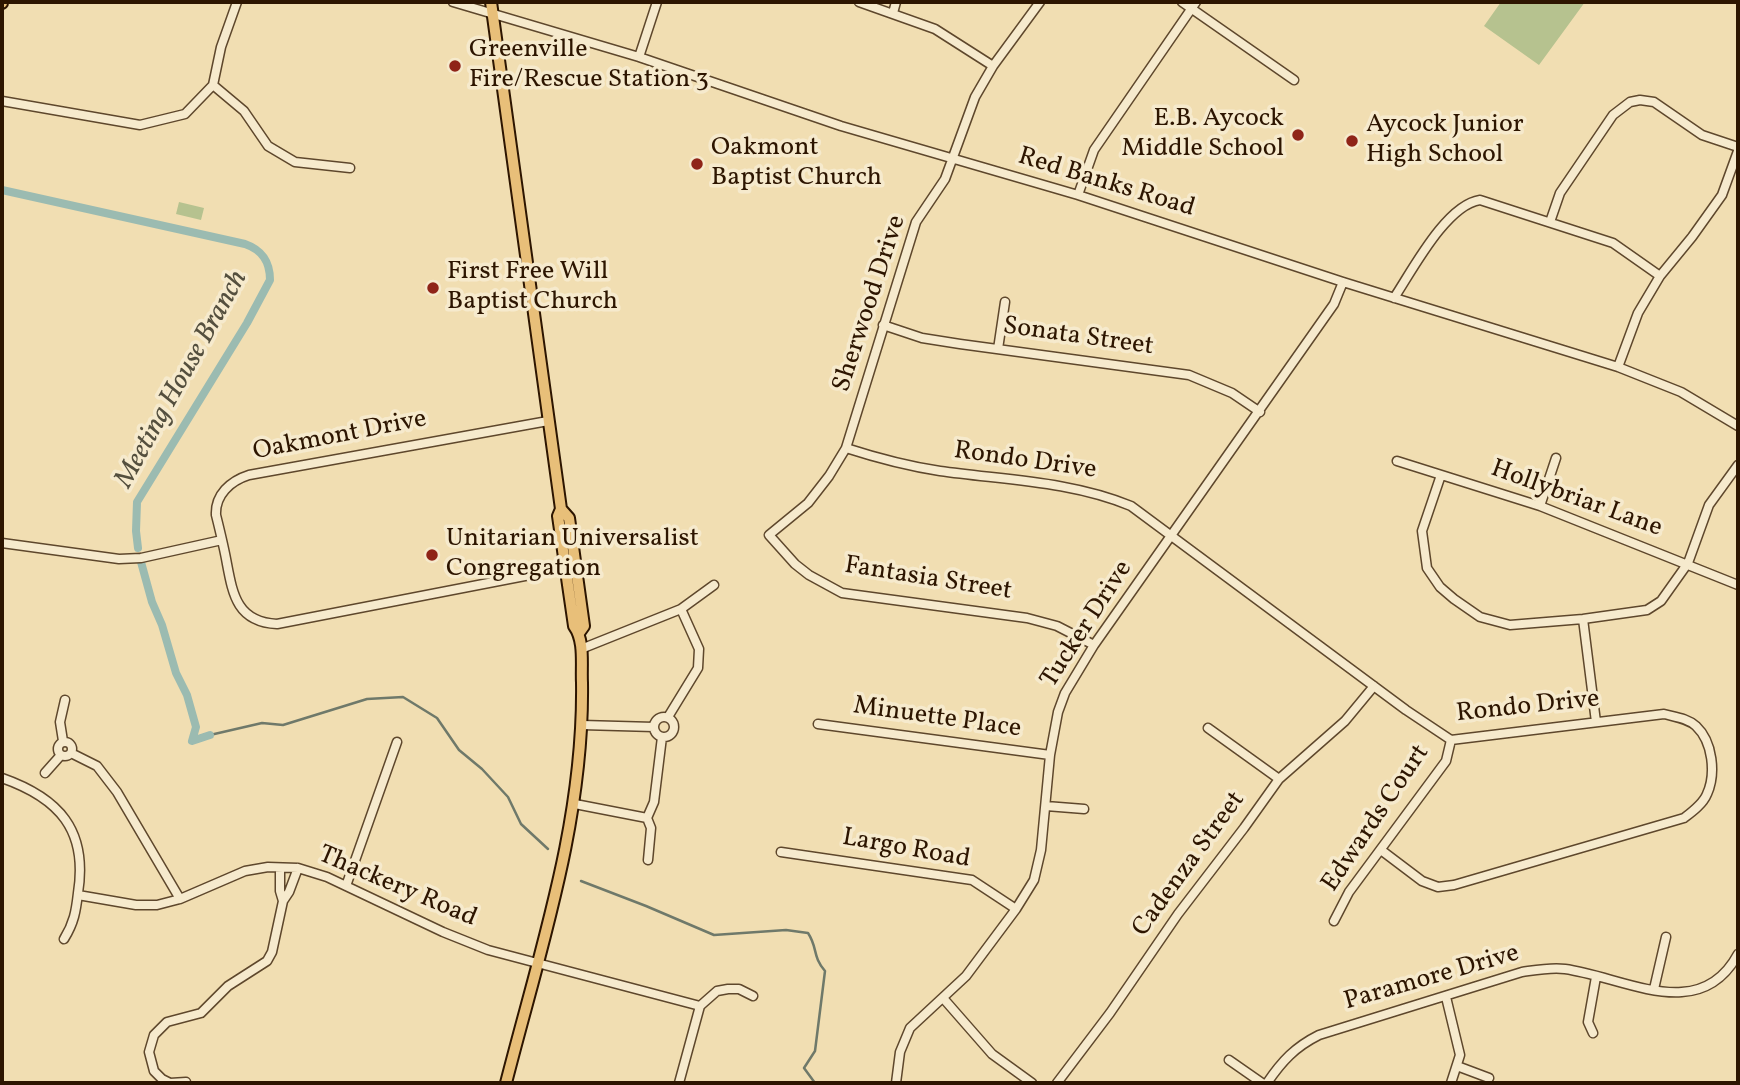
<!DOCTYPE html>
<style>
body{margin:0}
#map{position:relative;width:1740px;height:1085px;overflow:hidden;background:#f1deb2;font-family:Vollkorn,serif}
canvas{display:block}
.frame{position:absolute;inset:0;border:4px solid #2d1500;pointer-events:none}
</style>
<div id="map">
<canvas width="1740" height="1085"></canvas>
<div class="frame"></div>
</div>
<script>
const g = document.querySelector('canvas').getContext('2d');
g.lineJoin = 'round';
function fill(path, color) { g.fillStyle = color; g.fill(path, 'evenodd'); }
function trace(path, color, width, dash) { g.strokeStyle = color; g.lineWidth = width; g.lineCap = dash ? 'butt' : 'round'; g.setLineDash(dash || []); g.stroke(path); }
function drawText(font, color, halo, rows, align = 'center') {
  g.font = font + ' Vollkorn,serif'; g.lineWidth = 7; g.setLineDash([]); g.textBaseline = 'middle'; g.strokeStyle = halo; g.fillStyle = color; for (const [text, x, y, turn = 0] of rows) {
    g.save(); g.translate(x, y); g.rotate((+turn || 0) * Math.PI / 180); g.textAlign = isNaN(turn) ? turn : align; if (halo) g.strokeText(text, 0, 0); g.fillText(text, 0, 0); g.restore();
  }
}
const green = new Path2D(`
 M1501,2H1585L1539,65L1484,26Z
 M179,202L204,208L201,220L176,214Z`);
const stream = new Path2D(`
 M210,735L262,723L283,725L367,699L403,697L437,718L459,750L482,769L508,797L521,824L548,849
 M581,881L646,906L714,935L786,930L808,933C818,948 812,956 825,971L815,1051L804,1068L815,1083`);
const canal = new Path2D(`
 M2,190L245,244C262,250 270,261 270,280L247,323L137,502L136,531L138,548
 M141,562L152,602L162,625L176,673L187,695L196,727L192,741L210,735`);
const minor = new Path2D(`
 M453,2L639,57L841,126L1078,195L1343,282L1618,367L1681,392L1738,426
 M859,2L935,29L993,66
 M1040,2L993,66L975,97L945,179L916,222L846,448L829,476L808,503L769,535L795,564L809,575L842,593L1027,618L1057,626L1094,645
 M1182,2L1294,80
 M893,13L896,2
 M639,57L657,2
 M213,85L244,111L268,146L295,162L350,168
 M2,101L140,125L185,114L213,85L221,47L237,2
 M1078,195L1094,150L1196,2
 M1550,222L1560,193L1613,115L1630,102L1640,100L1654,102L1702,135L1738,147
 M1394,298C1412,271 1446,205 1480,200L1613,243L1660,276
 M883,325L922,338L960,344L1189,375L1232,393L1260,412
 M998,349L1005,302
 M1618,367L1638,313L1660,276L1692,237L1722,195L1738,151
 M548,421L249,475C230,481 215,495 216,515C220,531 224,547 227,564C233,596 238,622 277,624L566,568
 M846,448C877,458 907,466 940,471C1004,480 1071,481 1131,506L1406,710L1451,740L1664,714C1675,717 1687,718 1696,726C1713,742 1716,774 1707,794C1703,804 1692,812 1684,818L1454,885L1438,887L1422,881L1381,850
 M1397,461L1540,506L1738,585
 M1441,475L1422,531L1427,568L1440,587L1454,599L1480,617L1510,625L1583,619L1647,610L1661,601L1688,563L1709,505L1738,465
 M1540,506L1556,458
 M2,543L119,559L141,558L222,540
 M1583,619L1596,722
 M581,649L681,609L714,585
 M654 727a10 10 0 1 1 20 0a10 10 0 1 1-20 0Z
 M668,717L698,668L699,649L681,609
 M818,724L1050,755
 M582,725L654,727
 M1208,728L1279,779
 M63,741L60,722L65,700
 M58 749a7 7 0 1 1 14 0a7 7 0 1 1-14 0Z
 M71,753L97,766L117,792L180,899
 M45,773L61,755
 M2,778C59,798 88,830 78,893C76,911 74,923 64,939
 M575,804L647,818
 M1046,806L1084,809
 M647,818L654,802L662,737
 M647,818L651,828L648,860
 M781,852L972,880L1016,909
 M280,868V891L283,901
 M346,886L397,742
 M78,895L136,905H157L180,899L245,871L268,867L298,868L327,877L443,932L488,950L700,1006
 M1334,921L1349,892L1446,761L1451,740
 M1654,989L1666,937
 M1446,997L1460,1055L1451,1083
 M943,998L992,1054L1032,1083
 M1593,1033L1588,1022L1596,977
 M1229,1060L1262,1083
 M1457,1066L1489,1078
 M186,1082L170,1083L162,1079L154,1071L149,1052L154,1035L167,1022L201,1013L228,986L267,961L272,952L283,901L289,892L298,868
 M679,1083L700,1006L717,991L728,989H739L753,996
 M896,1083L900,1052L910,1028L966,976L1016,909L1034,880L1041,850L1050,755L1058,712L1065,693L1094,645L1334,304L1343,282
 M1057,1083L1110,1013L1178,914L1244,828L1279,779L1345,721L1374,686
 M1267,1083C1282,1061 1295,1047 1319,1035L1522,972C1536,970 1551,967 1565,969C1624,977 1700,1025 1738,954`);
const major = new Path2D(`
 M491,2L561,509L569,518L584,626L579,633
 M2,3V2
 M506,1083C540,950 584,821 582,683C581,665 585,641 574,626L558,516L561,509`);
const markers = [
 [455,66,7,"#8f2418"],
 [1298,135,7,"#8f2418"],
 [1352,141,7,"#8f2418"],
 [697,164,7,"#8f2418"],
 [433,288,7,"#8f2418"],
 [432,555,7,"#8f2418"]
];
const poiNames = [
 ["Greenville",469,51],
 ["Fire/Rescue Station 3",469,81],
 ["E.B. Aycock",1284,120,"right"],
 ["Middle School",1284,150,"right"],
 ["Aycock Junior",1366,126],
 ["High School",1366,156],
 ["Oakmont",711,149],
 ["Baptist Church",711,179],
 ["First Free Will",447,273],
 ["Baptist Church",447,303],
 ["Unitarian Universalist",446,540],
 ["Congregation",446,570]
];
const streetNames = [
 ["Red Banks Road",1106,184,17],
 ["Sherwood Drive",871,304,-72],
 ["Sonata Street",1078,338,8],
 ["Oakmont Drive",340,437,-11],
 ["Rondo Drive",1025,462,8],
 ["Hollybriar Lane",1576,500,20],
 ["Fantasia Street",928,580,9],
 ["Tucker Drive",1088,625,-57],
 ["Rondo Drive",1528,708,-6],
 ["Minuette Place",937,719,8],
 ["Edwards Court",1377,819,-56],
 ["Largo Road",906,850,10],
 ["Cadenza Street",1190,865,-54],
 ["Thackery Road",397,888,23],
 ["Paramore Drive",1432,979,-16]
];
const waterNames = [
 ["Meeting House Branch",183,380,-61]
];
fill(green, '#b6c28f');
trace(stream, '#6f796a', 2.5);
trace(canal, '#9bbbb1', 8);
trace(minor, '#5e472c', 11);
trace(major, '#2d1500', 14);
trace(minor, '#f6eacd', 8);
trace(major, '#e8bf79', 10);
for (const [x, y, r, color] of markers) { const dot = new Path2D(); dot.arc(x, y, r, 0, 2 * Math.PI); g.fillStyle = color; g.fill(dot); trace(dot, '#f6eacd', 2.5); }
drawText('26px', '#2d1500', '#f6eacd', poiNames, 'left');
drawText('26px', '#2d1500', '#f6eacd', streetNames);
drawText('italic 28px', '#544f3e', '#f6eacd', waterNames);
</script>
